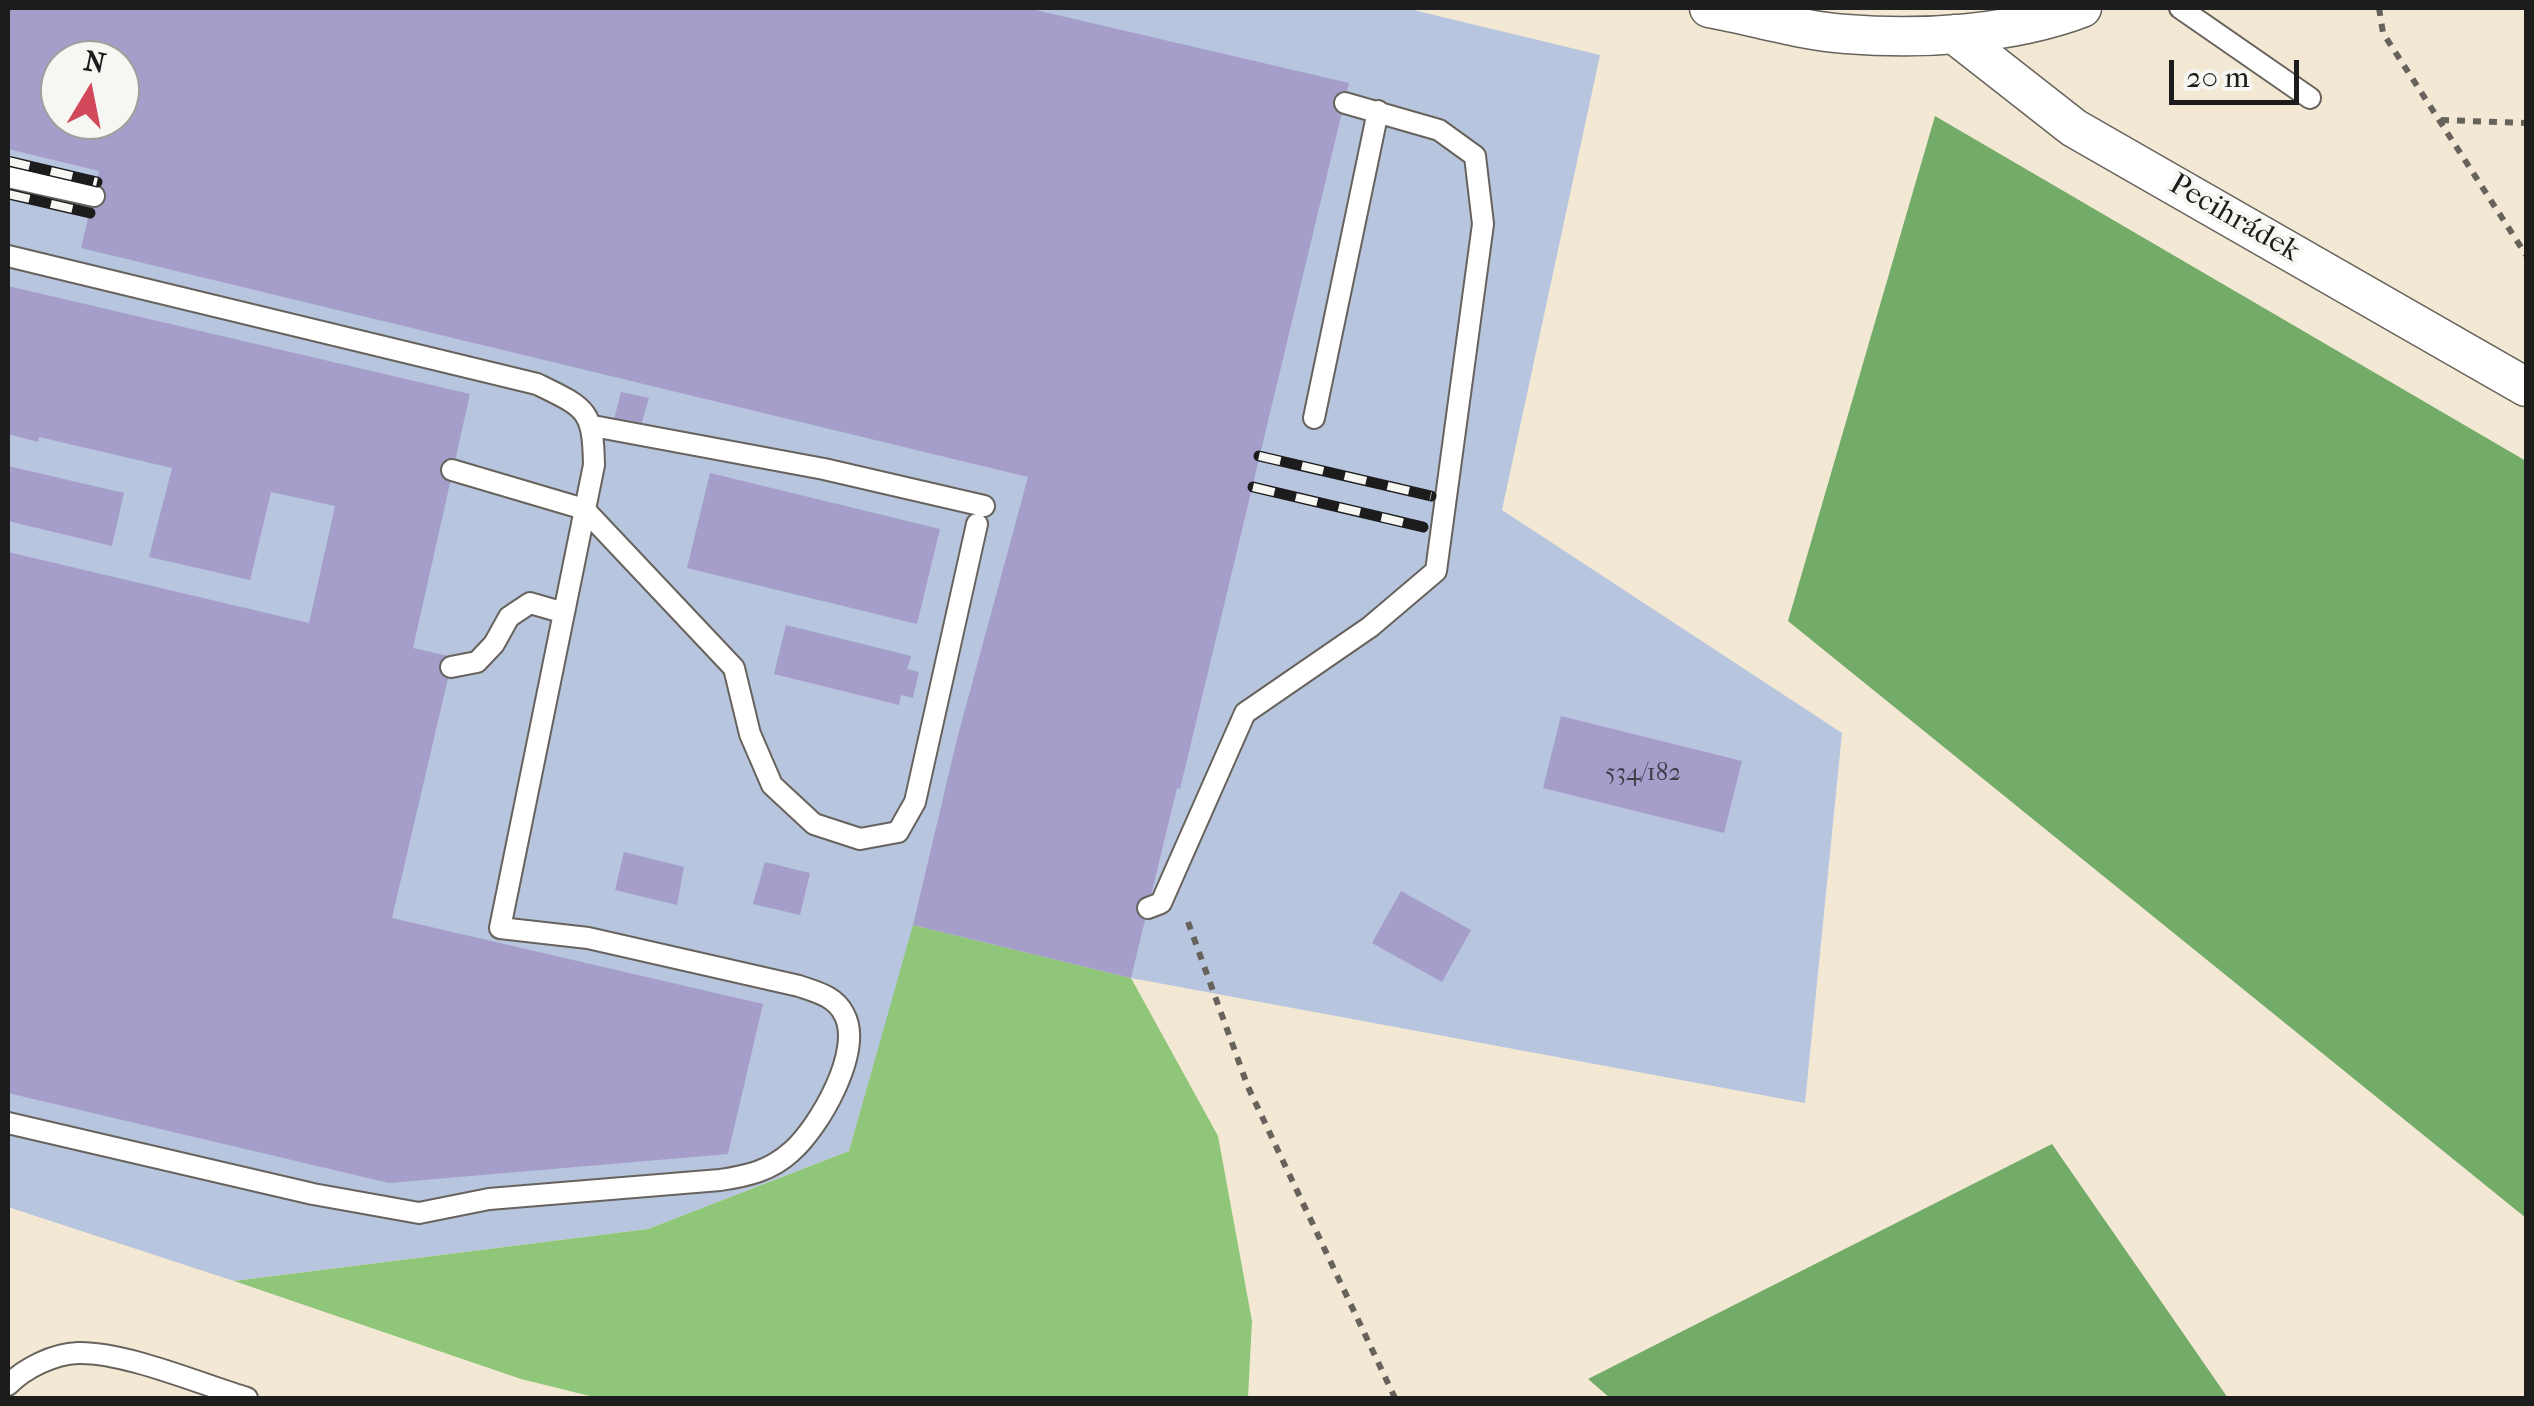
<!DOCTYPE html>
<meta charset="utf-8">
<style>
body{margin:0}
#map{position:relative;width:2534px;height:1406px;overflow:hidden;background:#f3e8d4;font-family:"IM FELL French Canon",serif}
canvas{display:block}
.frame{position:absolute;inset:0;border:10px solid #1c1c1c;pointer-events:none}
.north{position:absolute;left:40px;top:40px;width:100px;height:100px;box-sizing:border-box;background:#f6f6f2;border:2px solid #9f9f9c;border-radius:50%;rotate:10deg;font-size:28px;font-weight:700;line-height:40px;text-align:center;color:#1c1c1c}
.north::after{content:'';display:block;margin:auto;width:35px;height:45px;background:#d1495b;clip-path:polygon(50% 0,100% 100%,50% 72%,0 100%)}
.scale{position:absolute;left:2169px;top:60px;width:130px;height:45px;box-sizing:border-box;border:5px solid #1c1c1c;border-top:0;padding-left:12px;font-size:30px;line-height:35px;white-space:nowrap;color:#1c1c1c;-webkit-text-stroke:8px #f6f6f2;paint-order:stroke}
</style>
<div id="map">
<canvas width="2534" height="1406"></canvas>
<div class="frame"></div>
<div class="north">N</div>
<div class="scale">20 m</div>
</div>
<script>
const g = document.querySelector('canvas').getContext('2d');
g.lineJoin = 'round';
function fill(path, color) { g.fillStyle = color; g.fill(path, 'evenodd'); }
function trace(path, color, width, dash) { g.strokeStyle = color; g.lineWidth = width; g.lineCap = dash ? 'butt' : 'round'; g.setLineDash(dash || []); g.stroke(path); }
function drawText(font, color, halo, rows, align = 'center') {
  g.font = font + ' "IM FELL French Canon",serif'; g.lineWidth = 8; g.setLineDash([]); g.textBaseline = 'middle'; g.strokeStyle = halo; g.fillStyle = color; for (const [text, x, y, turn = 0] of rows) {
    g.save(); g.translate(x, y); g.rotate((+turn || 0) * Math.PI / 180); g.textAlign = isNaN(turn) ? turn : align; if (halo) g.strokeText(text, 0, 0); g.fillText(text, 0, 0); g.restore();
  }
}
const industrial = new Path2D(`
 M8,8H1405L1600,55L1502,510L1842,733L1805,1103L1131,978L914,925L849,1151L648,1229L234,1281L8,1207ZM60,60H120V120H60Z`);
const green = new Path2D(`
 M913,925L1131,978L1218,1136L1252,1321L1248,1397L598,1398L521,1379L234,1281L648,1229L849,1151Z`);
const forest = new Path2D(`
 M1935,116L2526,461V1218L1788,621Z
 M2052,1144L2228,1398H1610L1588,1379Z`);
const building = new Path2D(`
 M8,8H1027L1349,83L1180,789L1177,788L1131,978L913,925L957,739L1028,477L81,248L99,171L8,149ZM60,60H120V120H60Z
 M8,286L470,394L413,648L453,657L392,918L763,1004L728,1154L389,1183L8,1093V552L309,623L335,506L271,492L250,580L149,557L172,468L39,437L38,442L8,434Z
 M621,392L649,398L641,425L614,419Z
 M8,466L124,493L112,546L8,521Z
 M710,473L940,529L917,624L687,568Z
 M786,625L911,656L907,669L919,672L913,698L901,695L899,705L774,674Z
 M1561,716L1742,761L1724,833L1543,788Z
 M624,852L684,867L677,905L615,890Z
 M765,862L810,873L800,915L753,904Z
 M1401,891L1471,930L1442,982L1372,943Z`);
const path = new Path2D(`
 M2379,8L2383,33L2526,255
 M2441,120L2526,123
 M1188,922L1248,1087L1395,1398`);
const service = new Path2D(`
 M2180,8L2310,98
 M8,177L94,196
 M8,256L537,384C586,408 593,409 594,465L500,928L588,938L799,986C816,992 835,996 844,1014C864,1050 819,1128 791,1152C770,1171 747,1176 720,1180L489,1199L419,1213L313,1194L8,1123
 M1314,418L1378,111
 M593,426L824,469L984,506
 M452,470L584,509L734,668L750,734L772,785L814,824L860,839L898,832L915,802L977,524
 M451,667L477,662L494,644L509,617L530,603L561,612
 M1148,908L1161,903L1245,713L1370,627L1436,571L1483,224L1475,156L1439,130L1345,103
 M8,1385C25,1368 53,1354 78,1353C126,1352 200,1384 247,1398`);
const minor = new Path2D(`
 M1709,8C1754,16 1801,31 1846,34C1922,40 2010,35 2082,8
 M1954,34L2074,128L2526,387`);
const rail = new Path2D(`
 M8,161L97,182
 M8,194L90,213
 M1259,456L1431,496
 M1253,487L1423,527`);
const numberNames = [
 ["534/182",1643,774]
];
const streetNames = [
 ["Pecihrádek",2234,219,30]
];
fill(industrial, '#b7c5de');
fill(green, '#8fc679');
fill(forest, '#73ab69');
fill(building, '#a59ecb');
trace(service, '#67635c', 24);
trace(minor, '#67635c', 41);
trace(path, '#67635c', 6, [8, 8]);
trace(service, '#fff', 20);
trace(minor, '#fff', 38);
trace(rail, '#1c1c1c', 11);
trace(rail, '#f6f6f2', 8, [22]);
drawText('25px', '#3e3c48', null, numberNames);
drawText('30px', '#1c1c1c', '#f6f6f2', streetNames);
</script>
